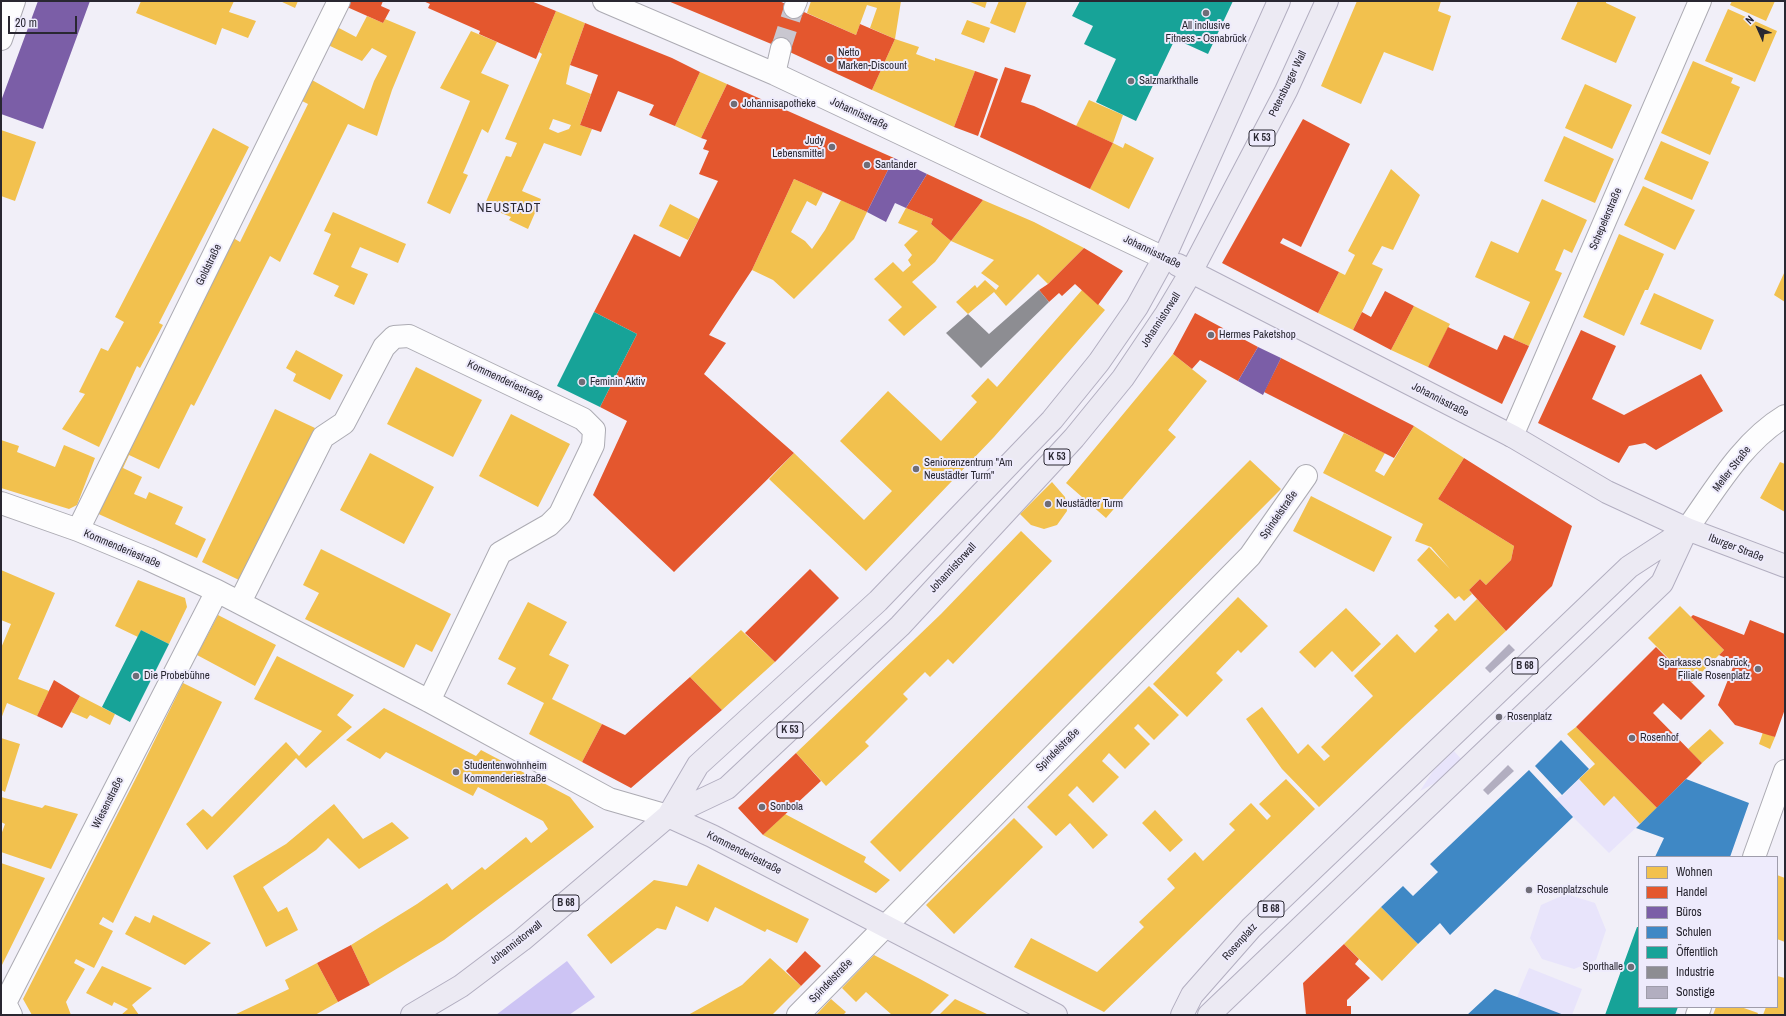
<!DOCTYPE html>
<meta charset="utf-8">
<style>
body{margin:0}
#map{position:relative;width:1786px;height:1016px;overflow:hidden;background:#f1eff8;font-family:"Archivo Narrow",sans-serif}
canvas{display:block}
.frame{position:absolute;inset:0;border:2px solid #292731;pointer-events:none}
.legend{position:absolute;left:1638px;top:856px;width:140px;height:152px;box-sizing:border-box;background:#eeebfc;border:1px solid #9f9dab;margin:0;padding:5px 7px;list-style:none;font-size:12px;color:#292731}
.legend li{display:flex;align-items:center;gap:8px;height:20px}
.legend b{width:20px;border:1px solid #9f9dab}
.north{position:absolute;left:1738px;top:8px;width:40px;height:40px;-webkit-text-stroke:3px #eeebfc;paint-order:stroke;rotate:315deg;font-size:11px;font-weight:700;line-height:16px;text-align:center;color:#292731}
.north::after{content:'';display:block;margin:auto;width:14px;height:18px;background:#292731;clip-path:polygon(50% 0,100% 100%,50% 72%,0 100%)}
.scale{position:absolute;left:8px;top:16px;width:69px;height:18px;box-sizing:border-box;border:2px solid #292731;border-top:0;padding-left:5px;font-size:12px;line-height:14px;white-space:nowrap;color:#292731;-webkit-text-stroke:3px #eeebfc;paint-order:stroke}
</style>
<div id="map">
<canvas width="1786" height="1016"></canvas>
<div class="frame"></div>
<ul class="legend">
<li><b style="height:11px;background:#f2c14e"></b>Wohnen</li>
<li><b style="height:11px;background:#e4572e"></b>Handel</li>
<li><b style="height:11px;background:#7b5ea7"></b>Büros</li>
<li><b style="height:11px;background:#3f88c5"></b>Schulen</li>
<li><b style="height:11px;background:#17a398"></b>Öffentlich</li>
<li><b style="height:11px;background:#8d8d92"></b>Industrie</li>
<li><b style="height:11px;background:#b2aec0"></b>Sonstige</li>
</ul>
<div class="north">N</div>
<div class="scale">20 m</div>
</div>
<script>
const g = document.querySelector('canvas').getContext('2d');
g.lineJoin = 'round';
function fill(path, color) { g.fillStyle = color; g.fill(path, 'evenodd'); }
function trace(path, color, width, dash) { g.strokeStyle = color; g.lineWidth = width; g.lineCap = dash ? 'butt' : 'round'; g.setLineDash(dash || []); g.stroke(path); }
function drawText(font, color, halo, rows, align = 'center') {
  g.font = font + ' "Archivo Narrow",sans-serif'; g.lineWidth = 4; g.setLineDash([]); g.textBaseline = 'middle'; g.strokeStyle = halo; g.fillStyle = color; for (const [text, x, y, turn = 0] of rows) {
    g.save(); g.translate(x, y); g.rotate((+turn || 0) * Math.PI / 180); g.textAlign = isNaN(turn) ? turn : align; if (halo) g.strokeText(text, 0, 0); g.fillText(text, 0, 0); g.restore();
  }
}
const green = new Path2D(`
 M1454,751L1462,760L1441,780L1420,791L1433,771Z
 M1579,779L1604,806L1614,796L1640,824L1609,853L1555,799L1563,795Z
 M1566,894L1595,903L1606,930L1596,960L1574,969L1542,959L1530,938L1541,905Z
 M1529,968L1582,989L1572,1015H1564L1517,997Z`);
const forest = new Path2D(`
 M567,961L595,997L569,1015H496Z`);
const homes = new Path2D(`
 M141,1H234L229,12L256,21L248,38L222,28L216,45L136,13Z
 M280,1H298L295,8Z
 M811,1H901L895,39L919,47L916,54L935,61V58L975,71L954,127L872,90L895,39L870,28L877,8L867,5L856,35L807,13Z
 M968,1H987L985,8Z
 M999,1H1027L1015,33L990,23Z
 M1357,1H1441L1438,11L1451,16L1433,71L1384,52L1361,104L1321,86Z
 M1578,1H1606V3L1636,17L1616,63L1561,39Z
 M1732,1H1775L1766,21L1730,5Z
 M1728,9L1777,31L1755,82L1705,61Z
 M556,11L585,23L570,65L566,84L591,94L580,125L592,129L581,156L544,143L522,191L541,199L528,229L509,220L511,217L484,206L506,156L511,157L517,143L505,139L542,54L539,52ZM553,119L571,125L569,129L558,133L549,129Z
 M367,16L383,23L385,19L416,32L392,90L377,136L348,124L280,262L270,256L194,406L191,404L159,469L129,455L123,468L142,477L134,494L146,499L149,492L183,507L175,524L206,539L197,558L94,512L230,236L240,242L308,104L300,100L312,80L364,109L374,81L387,56L372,48L362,61L328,45L337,27L356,37Z
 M967,20L990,28L984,43L961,34Z
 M471,31L497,42L481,73L509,85L488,133L482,129L463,173L468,175L450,214L427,203L470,101L440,88Z
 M1693,61L1733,78L1731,83L1740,87L1710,155L1661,133Z
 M700,72L727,84L701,138L675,126Z
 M1585,84L1632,105L1612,149L1565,128Z
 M1089,100L1123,115L1113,143L1123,148L1125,143L1154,158L1129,209L1090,189L1113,143L1076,126Z
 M213,128L249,147L159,323L163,325L140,368L137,366L99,447L62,429L85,394L79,392L101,348L108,351L124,322L115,317Z
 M1,130L36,142L15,201L1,196Z
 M1564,136L1614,159L1595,203L1544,181Z
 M1661,141L1709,162L1692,200L1644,179Z
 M1391,169L1420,195L1393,250L1382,246L1372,264L1383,269L1353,330L1318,313L1339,272L1345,275L1355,255L1348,251Z
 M794,179L823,192L816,206L807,201L791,232L805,241L812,249L825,230L841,200L867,212L854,239L794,299L773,280L752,270Z
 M1643,186L1695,210L1675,250L1624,225Z
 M1542,199L1587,220L1572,253L1564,249L1555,270L1562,273L1529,346L1513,339L1530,302L1475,277L1491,241L1518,253Z
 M983,200L1034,222L1084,248L1048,284L1038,274L1006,306L994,292L968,314L956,302L975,285L977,288L985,280L996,290L999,286L981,273L994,260L951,241Z
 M670,204L699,219L688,240L659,226Z
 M906,208L933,219L931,224L951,241L935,262L912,282L937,307L904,336L888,320L902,307L874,279L893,262L903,272L911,265L908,260L912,255L904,245L918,231L898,223Z
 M333,212L406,244L398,263L360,247L351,267L368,274L354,305L334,296L339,286L313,274L331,234L324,231Z
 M1619,234L1664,254L1648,290H1645L1624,336L1583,317Z
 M1785,271V302L1774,295Z
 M1082,290L1105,310L994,437L866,571L769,479L794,453L864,520L892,491L840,441L888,391L941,441L977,402L971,396L988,378L997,387Z
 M1654,293L1714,320L1701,350L1640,324Z
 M1414,306L1450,324L1428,367L1391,350Z
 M296,350L343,375L330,400L293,381L296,374L286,368Z
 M1173,354L1207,381L1168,430L1176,437L1106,518L1066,483Z
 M416,367L482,400L453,457L387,424Z
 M275,409L315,428L241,581L202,562Z
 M511,414L570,444L538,507L479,476Z
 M1414,426L1464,458L1438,499L1514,546L1511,560L1486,585L1480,579L1469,590L1472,594L1464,601L1459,596L1455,599L1417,560L1429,547L1450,569L1431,547L1415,541L1423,524L1323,473L1344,433L1385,453L1375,471L1384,476Z
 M1,440L19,446L17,452L55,467L64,445L95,458L77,505L69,509L1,488Z
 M370,453L434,487L404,544L340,510Z
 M1250,460L1281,489L900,872L870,842Z
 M1780,462L1785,464V512L1760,498Z
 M1052,482L1065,497L1067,511L1057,525L1044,529L1031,525L1020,514Z
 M1311,496L1392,537L1374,572L1293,531Z
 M1021,531L1052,561L953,664L948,659L930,677L925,672L903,694L908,699L865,742L869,746L826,786L796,753L941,614Z
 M321,549L451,614L432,652L416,644L404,668L305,619L319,593L303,585Z
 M1,570L55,593L18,679L49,691L37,716L7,703L1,719V648L11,624L1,620Z
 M138,580L185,598L187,607L169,644L141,630L138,637L115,626Z
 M1238,597L1268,626L1241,653L1238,650L1216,673L1223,680L1187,717L1153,684Z
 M1477,599L1506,631L1403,727L1319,807L1282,769L1246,719L1262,707L1298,754L1308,744L1324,761L1330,756L1321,747L1373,696L1354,676L1397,634L1415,653L1438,630L1434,626L1448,613L1455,621Z
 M528,602L567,622L549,655L569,665L552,699L602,724L582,762L529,734L544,703L507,684L516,668L498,659Z
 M1680,606L1724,650L1692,682L1648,638Z
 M1346,608L1381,644L1352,672L1332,651L1315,668L1299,652Z
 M218,615L276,645L255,686L197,655Z
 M741,630L775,662L722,710L690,677Z
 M277,656L354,695L337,715L352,727L306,768L296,758L207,850L186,824L203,809L212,817L286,742L299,756L322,731L254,699Z
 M183,683L222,702L113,923L103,917L99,924L113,931L94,968L76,959L74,963L85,969L66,1002L71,1015H32L23,999L138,774Z
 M1149,686L1179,715L1154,740L1138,724L1134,728L1150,744L1125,769L1109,753L1102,761L1119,777L1093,803L1077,786L1068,795L1108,835L1093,849L1070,823L1056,836L1027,807Z
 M80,696L115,714L110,725L90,715L87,719L71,712Z
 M384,708L476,756L481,750L570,797L594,827L444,940L370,985L351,945L417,904L447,883L452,890L482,867L485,870L526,837L531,843L548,829L543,821L478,787L473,796L386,752L380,759L346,740Z
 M1576,727L1657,808L1640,824L1614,796L1604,806L1579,779L1595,764L1567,734Z
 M1710,729L1724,743L1702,763L1688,749Z
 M1763,732L1775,737L1770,749L1759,744Z
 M1,738L20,744L5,792L1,790Z
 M1286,779L1315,809L1104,1012L1014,967L1031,938L1097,972L1144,927L1139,922L1175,888L1167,879L1195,852L1203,861L1235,830L1229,824L1251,803L1267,820L1271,816L1259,804Z
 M1,797L42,808L45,805L78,814L51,869L1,852V835L5,824L1,822Z
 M334,804L363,839L392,822L409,838L359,869L328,838L316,850L263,887L278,912L287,907L298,930L266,947L233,876L286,844Z
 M1155,810L1183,840L1170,852L1142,823Z
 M785,814L866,857L864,862L890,880L876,893L763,835Z
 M1014,818L1043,847L954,934L926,905Z
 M1,863L45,878L1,967Z
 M698,864L809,919L797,943L767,929L765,932L715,907L708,922L676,906L666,930L657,928L611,964L587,935L654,880L687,886Z
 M1777,875L1785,878V942L1777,939Z
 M1381,907L1418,944L1382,981L1344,944Z
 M153,915L211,943L185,965L125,934L135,916L150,923Z
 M874,955L920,979L949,995L929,1015H892L866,992L856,1002L842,988Z
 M770,958L801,986L772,1015H688L742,985Z
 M317,963L338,1002L315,1015H234L289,989L285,980Z
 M102,966L152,988L132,1005L139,1015H121L128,1009L114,1002L112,1006L86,993Z
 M1777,976L1785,978V1015H1763L1766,1007H1777Z
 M831,999L846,1012L843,1015H816Z
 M955,999L989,1015H939Z
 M1716,1007H1741L1758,1013L1757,1015H1713Z`);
const shops = new Path2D(`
 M351,1H383L381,6L390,10L383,23L347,7Z
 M423,1H531L556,11L536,59L479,34L480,31L428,8L430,4Z
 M668,1H779L856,35L860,24L895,39L872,90L781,48Z
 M585,23L672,58L700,72L675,126L649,115L654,105L618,91L601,132L580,125L598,75L570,65Z
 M1005,67L1031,75L1021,102L1034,106L1113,143L1090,189L1015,153L980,137Z
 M975,71L998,79L978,136L954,127Z
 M727,84L894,158L867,212L794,179L752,270L709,335L726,343L704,374L794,453L674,572L593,495L627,421L600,407L637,334L594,312L634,234L680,257L718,181L699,174L709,151L703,149L707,140L701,138Z
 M1303,119L1350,144L1301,247L1283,238L1280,243L1339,272L1318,313L1222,263Z
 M927,174L983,200L951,241L931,224L933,219L906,208Z
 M1084,248L1123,271L1098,305L1075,284L1062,296L1059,293L1049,302L1039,290L1048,284Z
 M1385,291L1414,306L1391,350L1353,330L1362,312L1371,317Z
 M1195,313L1258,347L1238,381L1200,360L1192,369L1173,354Z
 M1448,327L1497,350L1504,335L1529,346L1502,404L1428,367Z
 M1581,330L1616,346L1592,399L1624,415L1701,374L1723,411L1656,450L1645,443L1629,446L1619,463L1538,423Z
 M1281,358L1414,426L1394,458L1264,392Z
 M1464,458L1572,526L1552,586L1506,631L1469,590L1480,579L1486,585L1511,560L1514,546L1438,499Z
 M810,569L839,598L775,662L745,633Z
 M1693,615L1744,635L1750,620L1785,634V709L1775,737L1735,725L1718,705L1735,662L1719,655L1724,650L1691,617Z
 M1656,647L1705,696L1681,720L1663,703L1653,713L1702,763L1657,808L1576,727Z
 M690,677L722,710L631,788L582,762L602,724L625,735Z
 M54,680L80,696L62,728L37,716Z
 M796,753L821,781L763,835L738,808Z
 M1344,944L1359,959L1355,964L1370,978L1347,1000V1006H1351V1015H1306L1303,983Z
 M351,945L370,985L338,1002L317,963Z
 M805,951L821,966L801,986L786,971Z`);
const offices = new Path2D(`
 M38,1H90L43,129L1,114V101Z
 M894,158L927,174L906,208L895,203L886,222L867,212Z
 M1258,347L1281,358L1263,395L1238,381Z`);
const schools = new Path2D(`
 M1561,740L1589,769L1562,795L1535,766Z
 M1529,770L1573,817L1450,935L1440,923L1418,944L1381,907L1403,886L1413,896L1438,872L1430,864Z
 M1686,779L1749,803L1730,857H1655L1664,838L1636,828Z
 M1495,989L1517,997L1564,1015H1467Z`);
const public = new Path2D(`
 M1080,1H1233L1208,54L1175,39L1136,121L1096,102L1116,59L1084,44L1093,26L1072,16Z
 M594,312L637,334L600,407L557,386Z
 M141,630L169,644L130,722L102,707Z
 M1637,927H1639V1007H1678L1675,1015H1605Z`);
const industry = new Path2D(`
 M1039,290L1049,302L981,368L946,333L968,314L989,334Z`);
const building = new Path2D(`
 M1509,644L1515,650L1490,673L1485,668Z
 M1508,765L1514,771L1488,795L1483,790Z`);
const pedestrianTunnel = new Path2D(`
 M781,48L794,8`);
const pedestrian = new Path2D(`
 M794,8L797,1
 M775,74L781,48`);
const minor = new Path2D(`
 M604,1L775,74L1164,258
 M1,39L14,1
 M1512,436L1700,1
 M1,503L78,530L148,559L217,591L429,701L609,799L668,816
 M1687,529C1715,490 1742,442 1785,416
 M78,530L339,1
 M240,602L323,437L344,423L384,347L394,337L409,336L583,419L594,430L593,445L560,514L549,525L500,553L429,701
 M1754,857L1785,771
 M11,1015L5,1003L217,591
 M798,1015L1250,556L1306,476
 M1697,1015L1700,1007`);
const primary = new Path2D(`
 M1178,265L1512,436L1607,492L1687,529L1785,566
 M668,816L698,765L878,601L1052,420L1099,362L1137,307L1164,258L1279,1
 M668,816L712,836L1056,1015
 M412,1015L461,986L522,940L668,816L727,788L900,626L1074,438L1123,378L1166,314L1191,272L1286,91L1327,1
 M1182,1015L1192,995L1251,928L1629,567L1687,529
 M1209,1015L1662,583L1687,529`);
const markers = [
 [1206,13,4,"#6f6d77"],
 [830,59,4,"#6f6d77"],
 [1131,81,4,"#6f6d77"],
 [734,104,4,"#6f6d77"],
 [832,147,4,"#6f6d77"],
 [867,165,4,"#6f6d77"],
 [1211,335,4,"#6f6d77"],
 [582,382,4,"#6f6d77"],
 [916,469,4,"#6f6d77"],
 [1048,504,4,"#6f6d77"],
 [1758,669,4,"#6f6d77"],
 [136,676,4,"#6f6d77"],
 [1499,717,4,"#6f6d77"],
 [1632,738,4,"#6f6d77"],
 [456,772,4,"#6f6d77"],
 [762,807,4,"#6f6d77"],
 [1529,890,4,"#6f6d77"],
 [1631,967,4,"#6f6d77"]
];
const shields = [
 [1262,138,26],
 [1057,457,26],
 [1525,666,26],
 [790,730,26],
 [566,903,26],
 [1271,909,26]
];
const shieldNames = [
 ["K 53",1262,138],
 ["K 53",1057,457],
 ["B 68",1525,666],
 ["K 53",790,730],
 ["B 68",566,903],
 ["B 68",1271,909]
];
const poiNames = [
 ["All inclusive",1206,26,"center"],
 ["Fitness - Osnabrück",1206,39,"center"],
 ["Netto",838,53],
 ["Marken-Discount",838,66],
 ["Salzmarkthalle",1139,81],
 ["Johannisapotheke",742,104],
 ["Judy",824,141,"right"],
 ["Lebensmittel",824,154,"right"],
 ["Santander",875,165],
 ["Hermes Paketshop",1219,335],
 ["Feminin Aktiv",590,382],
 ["Seniorenzentrum \"Am",924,463],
 ["Neustädter Turm\"",924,476],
 ["Neustädter Turm",1056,504],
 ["Sparkasse Osnabrück,",1750,663,"right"],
 ["Filiale Rosenplatz",1750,676,"right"],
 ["Die Probebühne",144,676],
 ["Rosenplatz",1507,717],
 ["Rosenhof",1640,738],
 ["Studentenwohnheim",464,766],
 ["Kommenderiestraße",464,779],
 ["Sonbola",770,807],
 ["Rosenplatzschule",1537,890],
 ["Sporthalle",1623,967,"right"]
];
const streetNames = [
 ["Petersburger Wall",1288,84,-64],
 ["Johannisstraße",859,114,25],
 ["Schepelerstraße",1606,219,-67],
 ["Johannisstraße",1152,252,26],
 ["Goldstraße",209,265,-64],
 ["Johannistorwall",1161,320,-57],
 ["Kommenderiestraße",505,381,25],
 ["Johannisstraße",1440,400,27],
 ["Meller Straße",1732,469,-52],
 ["Spindelstraße",1279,515,-55],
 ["Iburger Straße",1736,548,21],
 ["Kommenderiestraße",122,549,23],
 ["Johannistorwall",953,568,-47],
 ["Spindelstraße",1058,750,-45],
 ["Wiesenstraße",108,803,-63],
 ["Kommenderiestraße",744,853,27],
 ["Rosenplatz",1240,942,-48],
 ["Johannistorwall",516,943,-38],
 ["Spindelstraße",831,981,-46]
];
const quarterNames = [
 ["NEUSTADT",509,209]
];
fill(green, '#e8e4fb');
fill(forest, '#cdc4f4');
fill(homes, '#f2c14e');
fill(shops, '#e4572e');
fill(offices, '#7b5ea7');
fill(schools, '#3f88c5');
fill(public, '#17a398');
fill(industry, '#8d8d92');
fill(building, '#b2aec0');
trace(pedestrianTunnel, '#c9c7d0', 20, [20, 10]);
trace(pedestrian, '#acabb3', 22);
trace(minor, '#acabb3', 24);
trace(primary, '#b2aec0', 24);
trace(pedestrian, '#fdfdfe', 20);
trace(minor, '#fdfdfe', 22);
trace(primary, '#eceaf3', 22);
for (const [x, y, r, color] of markers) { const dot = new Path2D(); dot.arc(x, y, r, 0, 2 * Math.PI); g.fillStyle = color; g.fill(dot); trace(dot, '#eeebfc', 1.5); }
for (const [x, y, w] of shields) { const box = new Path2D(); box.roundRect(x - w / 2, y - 8, w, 16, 3); g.fillStyle = '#eeebfc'; g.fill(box); trace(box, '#292731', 1); }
drawText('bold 10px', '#292731', null, shieldNames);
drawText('11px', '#292731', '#eeebfc', poiNames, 'left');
drawText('11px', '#292731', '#eeebfc', streetNames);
g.letterSpacing = '1px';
drawText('13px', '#292731', '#eeebfc', quarterNames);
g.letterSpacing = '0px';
</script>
